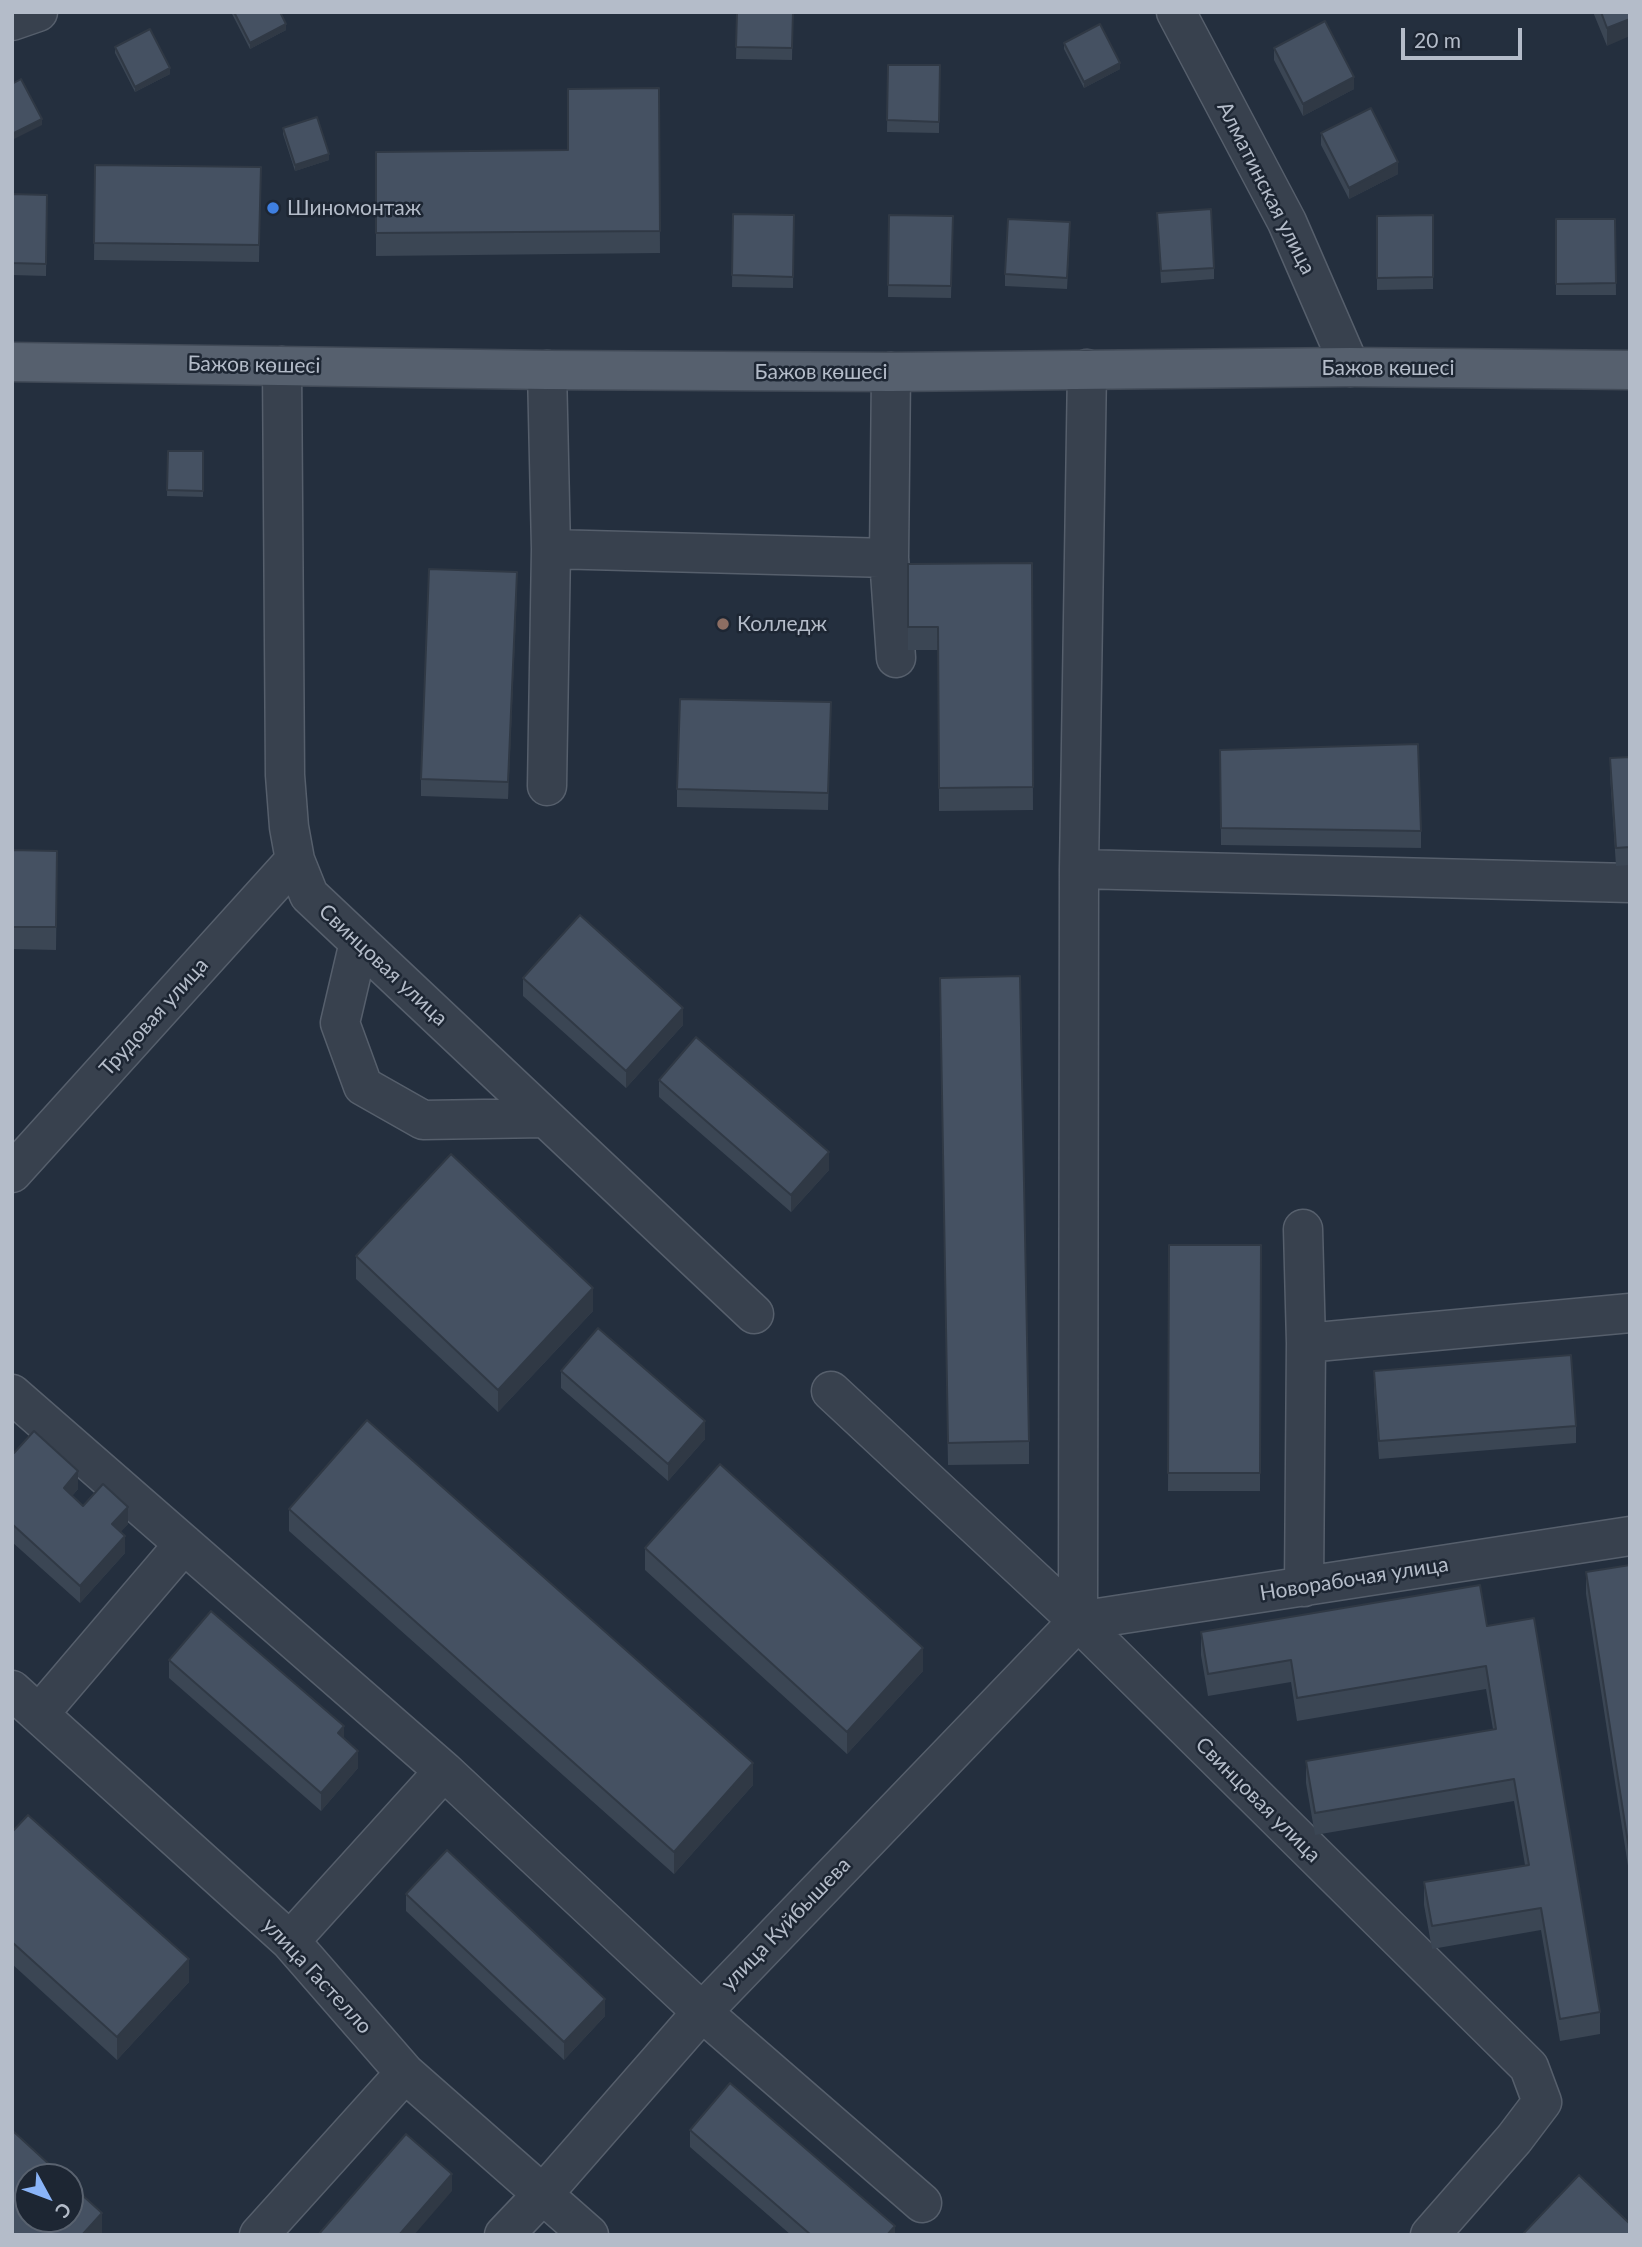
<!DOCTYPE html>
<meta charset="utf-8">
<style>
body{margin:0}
#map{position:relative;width:1642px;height:2247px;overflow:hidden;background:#242f3e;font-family:Lato,sans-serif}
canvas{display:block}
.frame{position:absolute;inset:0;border:14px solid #b4bcc9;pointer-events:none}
.north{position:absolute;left:14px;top:2163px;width:70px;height:70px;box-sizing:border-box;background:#1d2633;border:2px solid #59626f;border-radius:50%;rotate:131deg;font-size:19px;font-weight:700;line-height:28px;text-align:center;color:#b4bcc9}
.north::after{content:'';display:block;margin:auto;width:24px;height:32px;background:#8ab4f8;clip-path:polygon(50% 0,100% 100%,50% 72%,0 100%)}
.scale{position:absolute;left:1401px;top:28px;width:121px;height:32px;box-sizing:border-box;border:4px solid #b4bcc9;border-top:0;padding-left:9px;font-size:21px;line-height:24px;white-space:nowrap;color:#b4bcc9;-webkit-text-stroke:5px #1d2633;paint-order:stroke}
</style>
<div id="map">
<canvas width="1642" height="2247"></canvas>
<div class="frame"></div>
<div class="north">С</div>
<div class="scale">20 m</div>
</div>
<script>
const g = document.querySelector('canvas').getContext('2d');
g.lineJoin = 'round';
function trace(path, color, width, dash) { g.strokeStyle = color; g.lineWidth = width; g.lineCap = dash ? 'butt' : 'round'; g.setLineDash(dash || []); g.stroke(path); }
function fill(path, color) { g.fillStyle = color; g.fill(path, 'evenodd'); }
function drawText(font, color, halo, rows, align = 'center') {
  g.font = font + ' Lato,sans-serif'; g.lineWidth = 5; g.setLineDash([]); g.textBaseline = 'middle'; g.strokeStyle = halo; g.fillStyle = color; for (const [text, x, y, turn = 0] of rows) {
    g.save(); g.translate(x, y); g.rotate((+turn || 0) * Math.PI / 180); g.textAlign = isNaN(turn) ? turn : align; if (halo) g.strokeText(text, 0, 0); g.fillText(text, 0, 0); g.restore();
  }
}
const minor = new Path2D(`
 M1176,12L1287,222L1350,367
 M12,21L38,12
 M282,366L285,775L289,827L295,860L309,895L754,1314
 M547,370L551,549L547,786
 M891,372L889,558L896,658
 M551,549L889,558
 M1079,869L1630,883
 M359,942L340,1023L363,1086L423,1120L545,1118
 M12,1173L295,860
 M1303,1229L1306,1343L1304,1587
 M1306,1343L1630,1313
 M831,1391L1078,1621L1529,2067L1542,2102L1514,2139L1430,2235
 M12,1394L444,1771L702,2012L922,2203
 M1078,1621L1079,869L1087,369
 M1078,1621L1630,1536
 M12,1690L290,1941L405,2073L589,2235
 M39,1714L184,1544
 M290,1941L444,1771
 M259,2235L405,2073
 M504,2235L543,2194L702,2012L1078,1621`);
const major = new Path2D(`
 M12,362L547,370L891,372L1350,367L1630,370`);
const wall = new Path2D(`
 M231,12H280L286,30L250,49Z
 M737,12H793L792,60L736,59Z
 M1593,12H1630L1607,46Z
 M1064,43L1120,69L1084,88L1064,49Z
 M115,47L170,74L135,92L115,53Z
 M1274,48L1354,89L1303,116L1274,60Z
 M888,65H940L939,133L887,132Z
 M659,88L660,253L376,256V152L568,150Z
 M283,128L329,160L295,171L283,134Z
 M1321,133L1398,174L1349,199L1321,145Z
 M95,165L261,167L259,262L94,260Z
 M12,194L47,195L46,276L12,275Z
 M1157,213L1214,268V279L1161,283Z
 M733,214L794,215L793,288L732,287Z
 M889,215L953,216L951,298L888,297Z
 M1433,215V289L1377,290V216Z
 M1556,219H1615L1616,295H1556Z
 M1070,234L1067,289L1005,286V274Z
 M168,451H203V497L167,496Z
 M1032,563L1033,810L939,811L938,650H908V564Z
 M517,590L508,799L421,796V779Z
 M831,702L828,810L677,807V789Z
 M1220,750L1421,831V848L1221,845Z
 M1630,757V865L1616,866L1610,775V758Z
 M12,850L57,874L56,950L12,949Z
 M523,978L683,1025L626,1088L523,996Z
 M940,1000L1029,1441V1464L948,1465Z
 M659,1080L829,1170L791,1212L659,1097Z
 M1169,1245H1261L1260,1491H1168Z
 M356,1256L593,1311L498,1412L356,1279Z
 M561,1371L705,1439L668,1481L561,1388Z
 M1374,1371L1576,1426V1443L1379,1459L1374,1388Z
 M12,1452L78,1489L72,1496L83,1506L128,1524L120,1532L125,1553L80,1603L12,1542Z
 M289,1509L753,1785L674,1874L289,1531Z
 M645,1548L923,1671L847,1754L645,1570Z
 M1630,1565V1879L1586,1594V1572Z
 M1487,1626L1600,2012V2034L1560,2041L1541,1930L1432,1949L1424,1905V1882L1525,1865L1514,1801L1315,1835L1306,1783V1761L1493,1729L1486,1689L1297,1721L1291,1682L1208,1696L1201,1655V1632Z
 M169,1660L344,1738L358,1768L321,1811L169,1678Z
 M12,1832L189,1982L117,2060L12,1964Z
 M406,1894L605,2016L564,2060L406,1911Z
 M690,2130L895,2235H791L690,2147Z`);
const shadedWall = new Path2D(`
 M1630,19V36L1607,46V28Z
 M286,24V30L250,49V43Z
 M1120,63V69L1084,88V82Z
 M170,68V74L135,92V87Z
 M1354,77V89L1303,116V104Z
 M42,119V125L12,140V134Z
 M329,154V160L295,171V165Z
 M1398,162V174L1349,199V188Z
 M517,572V590L508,799V782Z
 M683,1008V1025L626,1088V1071Z
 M829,1152V1170L791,1212V1195Z
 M593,1288V1311L498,1412V1390Z
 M705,1421V1439L668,1481V1464Z
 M78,1471V1489L64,1505V1488Z
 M128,1507V1524L112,1542V1524Z
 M125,1536V1553L80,1603V1586Z
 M923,1648V1671L847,1754V1732Z
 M344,1726V1744L338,1733Z
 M358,1751V1768L321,1811V1793Z
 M753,1763V1785L674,1874V1852Z
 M189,1959V1982L117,2060V2037Z
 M605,1999V2016L564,2060V2042Z
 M452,2174V2191L414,2235H399Z
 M102,2213V2235H82Z
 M895,2226V2235H887Z`);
const building = new Path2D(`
 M234,12H280L286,24L250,43Z
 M737,12H793L792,48L736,47Z
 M1601,12H1630V19L1607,28Z
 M1325,21L1354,77L1303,104L1274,48Z
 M1100,24L1120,63L1084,82L1064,43Z
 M150,29L170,68L135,87L115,47Z
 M888,65H940L939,122L887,120Z
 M21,79L42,119L12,134V84Z
 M659,88L660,231L376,233V152L568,150V89Z
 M1371,108L1398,162L1349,188L1321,133Z
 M317,117L329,154L295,165L283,128Z
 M95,165L261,167L259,245L94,243Z
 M12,194L47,195L46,264L12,263Z
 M1211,209L1214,268L1161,271L1157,213Z
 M733,214L794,215L793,277L732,275Z
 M889,215L953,216L951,286L888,285Z
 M1433,215V277L1377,278V216Z
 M1008,219L1070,222L1067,278L1005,274Z
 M1556,219H1615L1616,283L1556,284Z
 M168,451H203V491L167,490Z
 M1032,563L1033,787L939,788L938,627H908V564Z
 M429,569L517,572L508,782L421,779Z
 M680,699L831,702L828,793L677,789Z
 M1418,744L1421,831L1221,828L1220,750Z
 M1630,757V847L1616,848L1610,758Z
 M12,850L57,851L56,927H12Z
 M580,915L683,1008L626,1071L523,978Z
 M1020,976L1029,1441L948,1443L940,978Z
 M696,1037L829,1152L791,1195L659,1080Z
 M451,1154L593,1288L498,1390L356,1256Z
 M1169,1245H1261L1260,1473H1168Z
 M598,1328L705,1421L668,1464L561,1371Z
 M1571,1355L1576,1426L1379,1441L1374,1371Z
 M367,1420L753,1763L674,1852L289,1509Z
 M34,1431L78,1471L64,1488L83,1506L103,1484L128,1507L112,1524L125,1536L80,1586L12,1524V1452L14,1453Z
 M720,1464L923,1648L847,1732L645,1548Z
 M1630,1565V1856L1586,1572Z
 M1480,1585L1487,1626L1534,1618L1600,2012L1560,2019L1541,1908L1432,1926L1424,1882L1529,1865L1514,1779L1315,1813L1306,1761L1496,1729L1486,1666L1297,1698L1291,1660L1208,1674L1201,1632Z
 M211,1611L344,1726L338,1733L358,1751L321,1793L169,1660Z
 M28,1815L189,1959L117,2037L12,1942V1832Z
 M447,1850L605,1999L564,2042L406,1894Z
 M730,2083L895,2226L887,2235H811L690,2130Z
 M14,2132L63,2177H28V2219H70V2184L102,2213L82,2235H12V2133Z
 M406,2134L452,2174L399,2235H318Z
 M1579,2175L1630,2224V2235H1522Z`);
const markers = [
 [273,208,7,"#3f7fe0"],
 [723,624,7,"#8d6e63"]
];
const streetNames = [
 ["Алматинская улица",1266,188,63],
 ["Бажов көшесі",254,365,1],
 ["Бажов көшесі",1388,368],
 ["Бажов көшесі",821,372],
 ["Свинцовая улица",383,965,43],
 ["Трудовая улица",154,1017,-48],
 ["Новорабочая улица",1354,1579,-9],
 ["Свинцовая улица",1258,1800,45],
 ["улица Куйбышева",786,1924,-46],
 ["улица Гастелло",317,1976,47]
];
const poiNames = [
 ["Шиномонтаж",287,208],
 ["Колледж",737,624]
];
trace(minor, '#565f6c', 41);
trace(major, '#414a57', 41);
trace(minor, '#38414e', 38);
trace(major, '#56606e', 38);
fill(wall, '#3b4654');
fill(shadedWall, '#303945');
fill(building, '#455162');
trace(building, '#303945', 2);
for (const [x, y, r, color] of markers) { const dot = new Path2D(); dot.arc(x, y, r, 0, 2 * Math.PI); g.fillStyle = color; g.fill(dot); trace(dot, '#1d2633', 2.5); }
drawText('21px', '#b4bcc9', '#1d2633', streetNames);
drawText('21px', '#b4bcc9', '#1d2633', poiNames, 'left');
</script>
